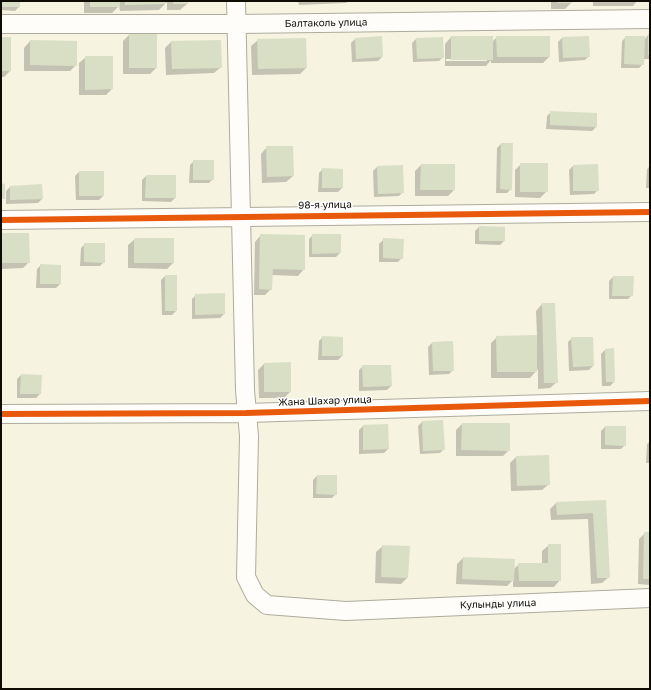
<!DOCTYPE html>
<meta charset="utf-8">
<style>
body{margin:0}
#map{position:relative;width:651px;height:690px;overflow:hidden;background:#f6f3e0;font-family:"Golos Text",sans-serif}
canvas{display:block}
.frame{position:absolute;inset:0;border:2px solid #0e0c03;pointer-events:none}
</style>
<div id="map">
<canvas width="651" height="690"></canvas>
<div class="frame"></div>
</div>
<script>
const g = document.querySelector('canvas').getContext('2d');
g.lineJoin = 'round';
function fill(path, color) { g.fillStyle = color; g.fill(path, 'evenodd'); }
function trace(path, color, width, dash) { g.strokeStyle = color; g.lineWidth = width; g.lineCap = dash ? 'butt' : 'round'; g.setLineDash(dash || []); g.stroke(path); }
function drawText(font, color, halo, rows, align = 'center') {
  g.font = font + ' "Golos Text",sans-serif'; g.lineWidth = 3; g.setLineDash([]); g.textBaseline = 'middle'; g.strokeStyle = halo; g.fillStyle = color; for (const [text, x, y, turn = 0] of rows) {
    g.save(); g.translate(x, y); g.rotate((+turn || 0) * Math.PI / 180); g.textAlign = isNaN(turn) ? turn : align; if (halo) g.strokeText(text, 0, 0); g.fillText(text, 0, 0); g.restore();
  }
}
const shadow = new Path2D(`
 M1,1H19V7L15,11L1,10Z
 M40,1H60L59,2Z
 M84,1H187V4L180,10H167V2L159,10L120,11L119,6L112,13H84Z
 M298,1H349L346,3L299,5Z
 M540,1H589L572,2L565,9H551V2Z
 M593,1H637L633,6H593Z
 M129,35L156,68L150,74H123V41Z
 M648,35H650V59H643V64L639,68H621L622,41L626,37L644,40Z
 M451,37L492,42L497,37L549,57L543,63H491V60L486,66H445V44ZM446,59H487V61H446Z
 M1,38L10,71L4,77H1Z
 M562,38L589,56L585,60L559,62L558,42Z
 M355,39L382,57L378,61L352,62L351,43Z
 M416,39L443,57L439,61L413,62L412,43Z
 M258,40L306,68L300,74L252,75L251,46Z
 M30,41L76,65L70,71H24V48Z
 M171,42L221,67L214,73L166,75L165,48Z
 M86,57H112V89L106,95H79V63Z
 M551,112L596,127L592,131L546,129L547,116Z
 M501,144L511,189L507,193H496L497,148Z
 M267,147L293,176L286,182L262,183L261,154Z
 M194,161L213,179L209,183H189L190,165Z
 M521,164L547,191L540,198L515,197V170Z
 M421,165H454V190L448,196H415V171Z
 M402,166L403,192L399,196L374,197L373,171L377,167Z
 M573,166L598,190L594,194L570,195L569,170Z
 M650,166V188H646L647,169Z
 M323,169L342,170V188L338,192H318L319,173Z
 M79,172L103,196L99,200H76L75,176Z
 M146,176L175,198L171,202L142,201V180Z
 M41,185L42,199L38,203L6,204V191L10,187Z
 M479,227L504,241L500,245L475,244V231Z
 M1,234L29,262L23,268L1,269Z
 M261,235L304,269L298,276L272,275L271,289L265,295H254L255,242Z
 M313,235H340V253L336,257H309V239Z
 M135,239L173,263L167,269L128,268V245Z
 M383,240L402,258L398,262H379V244Z
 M85,244L104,262L100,266H80L81,248Z
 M41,265L60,266V284L56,288H36L37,269Z
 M165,276L176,311L172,315H162L161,280Z
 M613,277L632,295L628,299H609V281Z
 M224,294V314L220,318L192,319V299L196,295Z
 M542,304L557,382L550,388L538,389V369L530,378H491V343L497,337L537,336L536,311Z
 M323,337L342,356L338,360H318L319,341Z
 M572,338L593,366L589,370L569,371L568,342Z
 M432,343L453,370L449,374L429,375L428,347Z
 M605,350L614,382L610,386H602L601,354Z
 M264,364L290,392L284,398H259L258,370Z
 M363,366L391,386L387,390L359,391V370Z
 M21,375L40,394L36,398H17V379Z
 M422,422L444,449L440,453L420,454L418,426Z
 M462,424L509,450L503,456H456V430Z
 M387,425L388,449L384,453L359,454V430L363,426Z
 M605,427L625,445L621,449H601V431Z
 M650,441V463H646L647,444Z
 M516,457L549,484L542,490L511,491L510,463Z
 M317,476H336V494L332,498H313V480Z
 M605,501L609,577L602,583L591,584L588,519L551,520L550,509L556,503Z
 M645,533H650V585L638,584L639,539Z
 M549,545L560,580L554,587H513V580L507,586L456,584L457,564L463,558L513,570L519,564H542V551Z
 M383,546L407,578L401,584L375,583L376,552Z`);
const building = new Path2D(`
 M1,1H20V7H1Z
 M90,1H120V7H90Z
 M125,1H166V4L125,5Z
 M173,1H188V4H173Z
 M557,1H572V3H557Z
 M129,34H157V68H129Z
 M648,34H650V55H648Z
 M382,36L383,57L356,59L355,38Z
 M451,36H493V60H451Z
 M496,36H550V57H497Z
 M589,36L590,57L563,58L562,37Z
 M625,36H645L644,65L624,64Z
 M1,37H11V71H1Z
 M443,37L444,58L417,59L416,38Z
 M306,38L307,68L258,69L257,39Z
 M30,40L77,41V66L30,65Z
 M221,40L222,68L172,69L171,41Z
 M85,56H113V89L85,90Z
 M550,111L597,113V127L550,125Z
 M501,143H513L512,190L500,189Z
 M266,146H293L294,176L267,177Z
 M193,160H214V180H193Z
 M520,163H548V192H520Z
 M421,164H455V190H420Z
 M598,164L599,191H573V165Z
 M403,165L404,193L378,194L377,166Z
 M322,168L343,169V188H322Z
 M79,171H104V196H79Z
 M146,175H176V198H145Z
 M1,183L5,184V199H1Z
 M42,184L43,199L10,200V186Z
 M479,226L505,227V241H479Z
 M1,233H29L30,263H1Z
 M260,234L305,235V270L273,269L272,290L259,289Z
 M312,234H341V253L312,254Z
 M134,238H174V263H134Z
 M383,238L404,239L403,259L383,258Z
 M84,243H105V263L84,262Z
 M40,264L61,265V284H40Z
 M165,275H177V311H165Z
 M613,276H634L633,296H612Z
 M225,293V314L195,315V294Z
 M542,303H555L558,383H544Z
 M537,335V372H497L496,336Z
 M322,336L343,337V356H322Z
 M571,337H593L594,366L573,367Z
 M453,341L454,371H433L432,342Z
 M614,348L615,382H606L605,349Z
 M291,362V392H264V363Z
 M362,365H391L392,386L363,387Z
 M21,374L42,375L41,394H20Z
 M443,420L445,450L423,451L422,421Z
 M462,423H510V451L461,450Z
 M388,424L389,449L363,450V425Z
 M605,426H626V446L605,445Z
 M549,455L550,485L517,486L516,456Z
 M317,475H337V495L316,494Z
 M606,500L610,578H597L593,513L557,515L556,502Z
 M644,532H650V579H643Z
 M548,544H561V581H519L518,563H548Z
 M382,545L410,546L408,578L381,577Z
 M463,557L515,559L514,581L462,579Z`);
const minor = new Path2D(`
 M236,1L245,390L249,436L246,577L255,595L267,605L346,611L650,598
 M1,24H237L650,19
 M1,220L650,212
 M1,414L246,413L650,401`);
const cycleway = new Path2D(`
 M1,220L650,212
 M1,414L246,413L650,401`);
const streetNames = [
 ["Балтаколь улица",326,23,-1],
 ["98-я улица",325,205,-1],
 ["Жана Шахар улица",325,401,-2],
 ["Кулынды улица",498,604,-2]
];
fill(shadow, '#0003');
fill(building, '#d8dfc5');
trace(minor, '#aeac9d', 20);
trace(minor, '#fefdfa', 18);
trace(cycleway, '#e8590c', 6);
drawText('10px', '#0e0c03', '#fff', streetNames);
</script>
